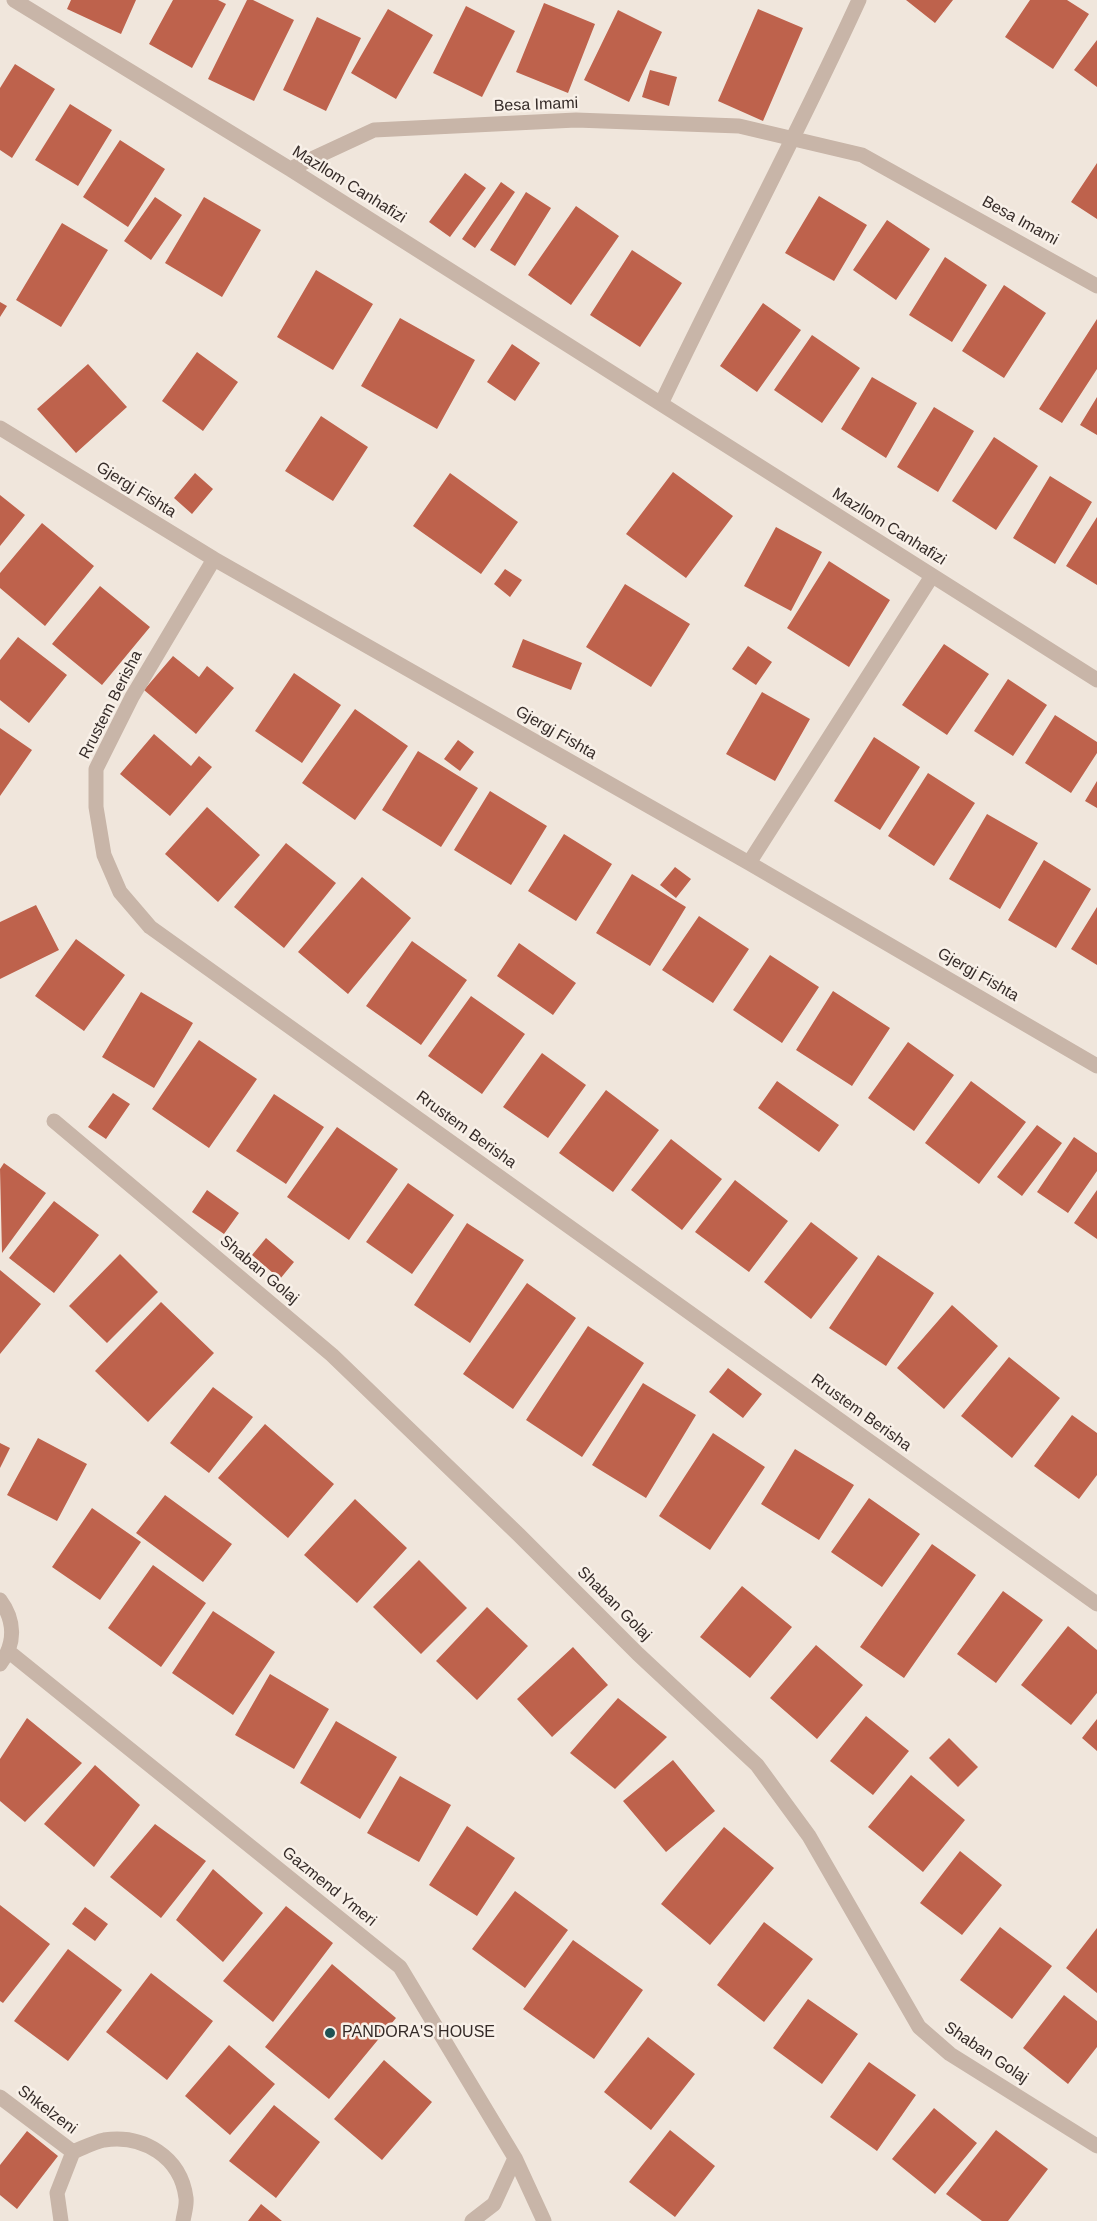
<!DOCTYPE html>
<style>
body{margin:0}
canvas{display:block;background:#f0e6dc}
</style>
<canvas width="1097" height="2221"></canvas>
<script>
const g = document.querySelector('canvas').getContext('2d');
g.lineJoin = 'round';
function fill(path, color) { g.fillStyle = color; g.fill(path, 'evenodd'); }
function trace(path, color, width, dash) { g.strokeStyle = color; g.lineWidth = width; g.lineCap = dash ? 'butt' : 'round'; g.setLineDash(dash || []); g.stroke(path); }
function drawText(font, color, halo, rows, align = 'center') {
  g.font = font + ' Arial,sans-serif'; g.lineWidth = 5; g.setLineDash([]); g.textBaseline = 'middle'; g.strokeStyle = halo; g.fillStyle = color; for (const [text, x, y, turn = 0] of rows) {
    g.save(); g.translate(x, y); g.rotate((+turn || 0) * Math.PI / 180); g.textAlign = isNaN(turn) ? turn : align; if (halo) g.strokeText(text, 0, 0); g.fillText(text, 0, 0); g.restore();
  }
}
const building = new Path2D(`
 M71,0H136L121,34L67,9Z
 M173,0H218L226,4L192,68L149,44Z
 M247,0H253L294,20L254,101L208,79Z
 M906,0H953L935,23Z
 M1030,0H1067L1089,14L1053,69L1005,37Z
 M544,3L595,24L568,93L516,72Z
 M466,6L515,31L482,97L433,73Z
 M388,9L433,35L396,99L351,73Z
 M758,9L803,28L763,121L718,101Z
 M618,10L662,32L629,102L584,80Z
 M317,17L361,38L326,111L283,90Z
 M1097,40V87L1074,70Z
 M15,64L55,89L12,158L0,150V88Z
 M650,70L677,77L669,106L642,97Z
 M70,104L112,130L78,186L35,160Z
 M120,140L165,169L128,227L83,197Z
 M1097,163V219L1071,202Z
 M465,173L486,188L450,237L429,222Z
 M501,182L515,192L475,248L462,239Z
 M526,192L551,208L515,266L490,250Z
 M819,196L867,225L834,281L785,253Z
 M155,197L182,215L151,260L124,241Z
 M204,197L261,230L222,297L165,263Z
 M576,206L619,236L571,305L528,275Z
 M887,220L930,249L896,300L853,270Z
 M62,223L108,250L61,327L16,300Z
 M632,250L682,283L640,347L590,315Z
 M945,257L987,285L952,342L909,315Z
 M316,270L373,304L333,370L277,337Z
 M1004,285L1046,313L1004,378L962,351Z
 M0,302L7,306L0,317Z
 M763,303L801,330L757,392L720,366Z
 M400,318L475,360L437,429L361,386Z
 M1097,319V369L1062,423L1039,409Z
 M812,335L860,368L822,423L774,390Z
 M512,344L540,363L515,401L487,382Z
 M197,352L238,382L203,431L162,401Z
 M88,364L127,407L76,453L37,409Z
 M872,377L917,403L886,458L841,429Z
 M1097,397V435L1080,425Z
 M934,407L974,431L938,492L897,467Z
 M321,416L368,447L333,501L285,471Z
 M994,437L1038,466L996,530L952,501Z
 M673,472L733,516L686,578L626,534Z
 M195,473L213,489L192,514L174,498Z
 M450,473L518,522L481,574L413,526Z
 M1050,476L1092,502L1055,564L1013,538Z
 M0,495L25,515L0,546Z
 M1097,517V585L1066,566Z
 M42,523L94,566L45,626L0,588V573Z
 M776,527L822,552L791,611L744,586Z
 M829,561L890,600L849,667L787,628Z
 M505,569L522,580L510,597L494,584Z
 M625,584L690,624L651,687L586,647Z
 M100,586L150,627L102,685L52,644Z
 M18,637L67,675L29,723L0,700V660Z
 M523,639L582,663L571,690L512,667Z
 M944,644L989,674L947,735L902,705Z
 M748,646L772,662L756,685L732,669Z
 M173,656L199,677L207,666L234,688L196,734L144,690Z
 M294,673L341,705L302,763L255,731Z
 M1008,679L1047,705L1013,756L974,731Z
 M762,692L810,719L775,781L726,754Z
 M355,709L408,746L355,820L302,783Z
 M1055,715L1097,742V753L1071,793L1025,763Z
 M0,728L32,750L0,796Z
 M154,734L191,766L199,756L212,767L170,816L120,774Z
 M874,737L920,767L880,830L834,801Z
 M458,740L474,752L460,771L444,759Z
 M418,751L478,788L441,847L382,810Z
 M928,773L975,803L934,866L888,836Z
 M1097,781V808L1085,801Z
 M490,791L547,826L511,885L454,850Z
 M207,807L260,855L218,902L165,854Z
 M987,814L1038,843L1000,909L949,879Z
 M564,834L612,864L576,921L528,891Z
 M286,843L336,883L284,948L234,907Z
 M1044,860L1091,889L1056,948L1008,920Z
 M675,867L691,879L676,898L660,885Z
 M632,874L686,907L650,966L596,933Z
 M362,877L411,918L348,994L298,952Z
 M36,905L59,950L0,979V922Z
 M1097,907V965L1071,949Z
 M699,916L749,949L713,1003L662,970Z
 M76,939L125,975L84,1031L35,996Z
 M412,941L467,980L421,1045L366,1006Z
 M519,943L576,983L553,1015L497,976Z
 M770,955L819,987L782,1043L733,1010Z
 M833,991L890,1028L852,1086L796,1050Z
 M141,992L193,1023L154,1088L102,1057Z
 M471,996L525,1034L482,1094L428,1056Z
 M199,1040L257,1079L209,1148L152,1109Z
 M908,1042L954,1075L914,1131L868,1098Z
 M542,1053L586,1085L548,1138L503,1107Z
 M777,1081L839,1125L819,1152L758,1108Z
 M971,1081L1026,1122L979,1184L925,1143Z
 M606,1090L659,1130L613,1192L559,1153Z
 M113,1093L130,1104L106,1139L88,1127Z
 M274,1094L324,1127L286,1184L236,1151Z
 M1037,1125L1062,1143L1022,1196L997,1177Z
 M337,1127L398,1169L349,1240L287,1197Z
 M1074,1137L1097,1153V1171L1068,1213L1037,1192Z
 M671,1139L722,1179L682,1230L631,1190Z
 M4,1163L46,1193L2,1253L0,1169Z
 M735,1180L788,1221L749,1272L695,1232Z
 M408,1183L454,1215L412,1274L366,1242Z
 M207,1190L239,1213L224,1234L192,1212Z
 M1097,1190V1239L1074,1223Z
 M54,1201L99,1235L54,1293L9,1258Z
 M811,1222L858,1258L811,1319L764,1282Z
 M467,1223L524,1260L470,1343L414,1305Z
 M266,1238L294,1262L280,1279L252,1255Z
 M120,1254L158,1292L107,1343L69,1306Z
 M878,1255L934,1293L886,1366L829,1328Z
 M0,1270L41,1304L0,1354Z
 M527,1283L576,1318L513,1409L463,1374Z
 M161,1302L214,1353L148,1422L95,1371Z
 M952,1305L998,1346L944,1409L897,1368Z
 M588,1326L644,1363L582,1457L526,1420Z
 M1009,1357L1060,1398L1012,1458L961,1416Z
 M728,1368L762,1394L743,1418L709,1392Z
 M643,1383L696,1415L646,1498L592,1465Z
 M213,1387L253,1417L209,1473L170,1443Z
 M1072,1415L1097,1433V1475L1079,1499L1034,1466Z
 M265,1424L334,1484L288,1538L218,1478Z
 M713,1433L765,1467L710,1550L659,1516Z
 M38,1438L87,1464L57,1521L7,1495Z
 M0,1443L10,1448L0,1468Z
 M795,1449L854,1485L819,1540L761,1504Z
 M165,1495L232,1544L203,1582L136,1533Z
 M869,1498L920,1534L882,1587L831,1552Z
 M355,1499L407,1548L357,1603L304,1555Z
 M92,1508L141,1542L100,1600L52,1567Z
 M932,1544L976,1575L904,1678L860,1647Z
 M419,1560L467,1608L421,1654L373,1607Z
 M153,1565L206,1603L161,1667L108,1628Z
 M742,1586L792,1627L750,1678L700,1637Z
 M1003,1591L1043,1620L996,1683L957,1654Z
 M487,1607L528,1646L477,1700L436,1661Z
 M213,1611L275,1652L233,1715L172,1673Z
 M1068,1626L1097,1650V1693L1071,1725L1021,1685Z
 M816,1645L863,1685L817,1739L770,1698Z
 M573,1647L608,1685L552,1737L517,1699Z
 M270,1674L329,1709L294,1769L235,1735Z
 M618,1698L667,1737L615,1789L570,1753Z
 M866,1716L909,1751L873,1795L830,1761Z
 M27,1718L82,1763L25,1822L0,1801V1759Z
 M1097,1719V1751L1082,1738Z
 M336,1721L397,1757L360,1819L300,1783Z
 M949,1738L978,1767L958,1787L929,1758Z
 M673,1760L715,1811L666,1852L623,1801Z
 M95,1765L140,1805L94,1867L44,1824Z
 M911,1775L965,1820L923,1872L868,1827Z
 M400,1776L451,1805L419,1862L367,1833Z
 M155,1824L206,1861L161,1918L110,1877Z
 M467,1826L515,1858L477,1916L429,1885Z
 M724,1827L774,1868L710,1945L661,1904Z
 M960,1851L1002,1885L962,1935L920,1903Z
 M213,1869L263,1913L223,1962L176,1920Z
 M515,1891L568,1930L525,1988L472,1949Z
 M0,1905L50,1944L3,2003L0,2001Z
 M286,1906L333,1943L273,2022L223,1981Z
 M85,1907L108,1924L95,1941L72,1924Z
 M764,1922L813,1959L764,2022L717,1985Z
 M1000,1927L1052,1966L1012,2019L960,1980Z
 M1097,1928V1993L1066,1968Z
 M573,1940L643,1990L594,2059L523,2009Z
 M68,1949L122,1990L68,2061L14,2021Z
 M332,1964L396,2018L329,2099L265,2047Z
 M151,1973L213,2021L167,2080L106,2032Z
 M1064,1995L1097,2021V2047L1068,2084L1023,2048Z
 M808,1999L858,2034L822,2084L773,2048Z
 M648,2037L695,2074L651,2130L604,2092Z
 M229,2045L275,2084L230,2135L185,2096Z
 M384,2060L432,2102L382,2160L334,2119Z
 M869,2062L916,2095L877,2151L830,2117Z
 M274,2105L320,2142L276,2198L229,2161Z
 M934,2108L977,2143L935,2194L892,2159Z
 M670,2130L715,2166L675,2217L629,2182Z
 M996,2130L1048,2169L1008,2221H982L946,2194Z
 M27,2131L58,2156L17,2209L0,2195V2165Z
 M261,2204L282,2221H248Z`);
const minor = new Path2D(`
 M14,0L290,169L1097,680
 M290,169L374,130L576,120L739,126L862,155L1097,286
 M661,404C725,269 797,136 859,0
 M0,428L214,559L749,863L1097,1066
 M214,559L132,697L96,769V807L104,855L120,892L150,927L1097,1604
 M749,863L932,576
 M54,1121L332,1355L519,1535L638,1654L757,1765L809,1836L919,2027L950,2054L1097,2146
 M0,1600C15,1620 16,1644 0,1664
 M8,1651L400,1967L515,2158L544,2221
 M0,2097L73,2152
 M61,2221L57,2193L73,2152C83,2148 94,2142 104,2140C143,2134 181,2157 186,2198C187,2205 184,2214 183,2221
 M472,2221L494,2204L515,2158`);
const markers = [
 [330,2033,6,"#205354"]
];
const streetNames = [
 ["Besa Imami",536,105,-2],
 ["Mazllom Canhafizi",349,185,32],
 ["Besa Imami",1020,221,29],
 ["Gjergj Fishta",136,490,32],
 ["Mazllom Canhafizi",889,527,32],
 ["Rrustem Berisha",111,705,-63],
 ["Gjergj Fishta",556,733,30],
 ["Gjergj Fishta",978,975,30],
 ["Rrustem Berisha",466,1130,36],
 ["Shaban Golaj",259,1270,40],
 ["Rrustem Berisha",861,1413,36],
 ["Shaban Golaj",614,1604,45],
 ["Gazmend Ymeri",329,1887,39],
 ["Shaban Golaj",986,2053,34],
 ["Shkelzeni",47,2110,37]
];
const poiNames = [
 ["PANDORA'S HOUSE",342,2033]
];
fill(building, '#be624c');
trace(minor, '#c8b5a8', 15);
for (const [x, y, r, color] of markers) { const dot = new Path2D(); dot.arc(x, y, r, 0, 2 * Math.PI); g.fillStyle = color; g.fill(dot); trace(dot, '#f8f0e8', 2); }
drawText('16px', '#352b28', '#f8f0e8', streetNames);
drawText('16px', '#352b28', '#f8f0e8', poiNames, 'left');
</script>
